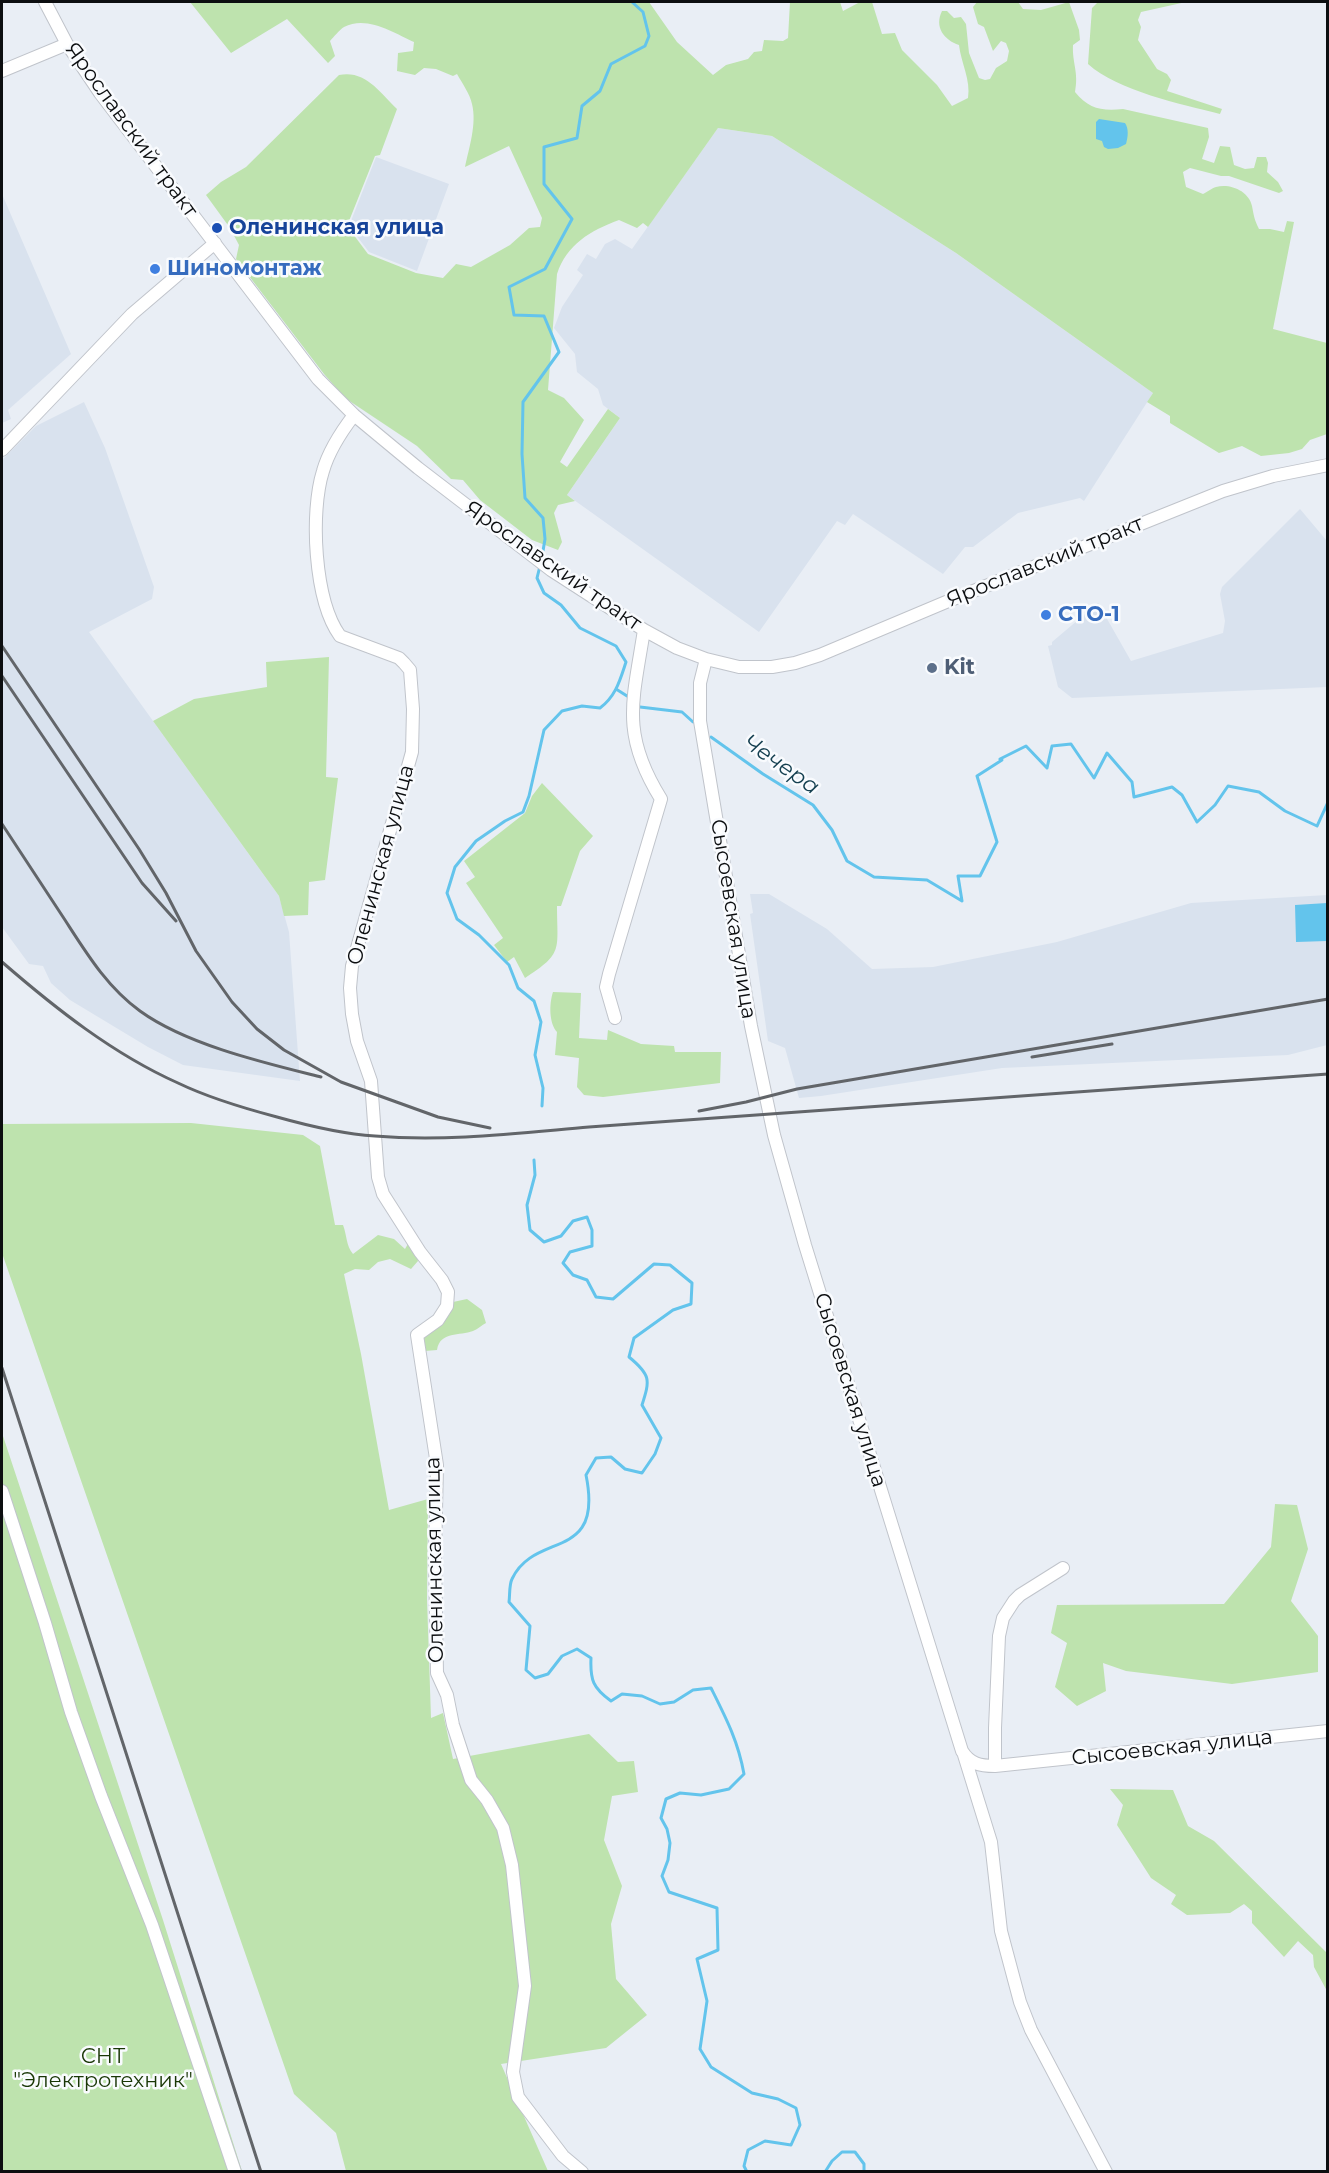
<!DOCTYPE html>
<meta charset="utf-8">
<style>
body{margin:0}
#map{position:relative;width:1329px;height:2173px;overflow:hidden;background:#e9eef5;font-family:Montserrat,sans-serif}
canvas{display:block}
.frame{position:absolute;inset:0;border:3px solid #0c0e10;pointer-events:none}
</style>
<div id="map">
<canvas width="1329" height="2173"></canvas>
<div class="frame"></div>
</div>
<script>
const g = document.querySelector('canvas').getContext('2d');
g.lineJoin = 'round';
function fill(path, color) { g.fillStyle = color; g.fill(path, 'evenodd'); }
function trace(path, color, width, dash) { g.strokeStyle = color; g.lineWidth = width; g.lineCap = dash ? 'butt' : 'round'; g.setLineDash(dash || []); g.stroke(path); }
function drawText(font, color, halo, rows, align = 'center') {
  g.font = font + ' Montserrat,sans-serif'; g.lineWidth = 5; g.setLineDash([]); g.textBaseline = 'middle'; g.strokeStyle = halo; g.fillStyle = color; for (const [text, x, y, turn = 0] of rows) {
    g.save(); g.translate(x, y); g.rotate((+turn || 0) * Math.PI / 180); g.textAlign = isNaN(turn) ? turn : align; if (halo) g.strokeText(text, 0, 0); g.fillText(text, 0, 0); g.restore();
  }
}
const built = new Path2D(`
 M718,128L772,136L956,253L1153,393L1084,501L1080,498L1018,513L973,547H965L943,574L853,514L845,525L837,521L759,632L567,495L620,418L603,405L598,389L577,372L575,354L554,328L562,307L583,275L577,270L587,254L596,259L605,244L615,239L632,249Z
 M376,157L449,184L417,271L369,252L349,226Z
 M2,194L71,354L8,410L11,419L2,423Z
 M84,402L105,448L154,587L152,599L89,632L279,896L289,932L300,1081L183,1065L148,1047L70,1000L51,983L43,966L29,964L2,927V460L36,426Z
 M1300,509L1327,541V687L1072,698L1058,687L1048,646L1052,645V642L1098,603L1131,661L1223,633L1225,621L1220,594L1222,587Z
 M750,894H769L827,929L872,969L933,967L1057,942L1191,903L1327,895V1045L1288,1055L1002,1068L821,1096L799,1098L785,1048L768,1041L750,914L753,913Z`);
const green = new Path2D(`
 M190,2H649L677,42L713,75L726,65L748,59L754,52L762,51L764,40L783,41L788,38L790,2H840L843,11L860,2H872L882,34L895,33L902,50L937,85L952,106L968,98C971,80 961,63 959,45C944,40 934,27 942,11H947L954,18L961,17L966,24L969,53L979,78L985,80L990,79L996,68L1007,61L1009,51L1006,43L1001,41L993,51L984,27L978,24L973,7L977,2H1018L1023,9L1041,10L1069,2L1079,30L1080,40L1073,45C1072,63 1079,72 1075,92C1089,109 1101,111 1123,109L1208,128L1209,137L1202,159L1214,163L1220,146L1230,147L1234,165L1245,169L1254,168L1257,157H1266L1268,163L1267,172L1278,182L1283,191L1279,193L1229,176H1221L1190,168L1183,172L1186,187L1203,194C1207,192 1212,188 1216,187C1230,183 1249,191 1252,206C1254,216 1254,219 1259,229H1270L1284,232L1287,221L1294,222L1273,329L1327,343V434L1310,440L1302,449L1289,453L1261,456L1242,446L1219,453L1170,423V416L1147,402L1153,393L956,253L772,136L718,128L648,227L643,223L637,228L619,220C590,231 567,244 557,274L548,390L564,398L584,420L560,462L567,467L608,409L620,418L567,495L575,501L558,505L554,513L562,542L558,550L532,540L480,500L463,480L451,479L417,446L345,398L324,374L236,259L239,245L230,228L206,195L221,182L246,167L339,75C366,70 379,92 397,109L380,155L375,156L347,226L368,254L416,273L443,278L456,264L471,267L510,245L529,228L540,227L542,218L509,146L465,167C469,148 477,124 472,104C470,94 462,83 457,74L453,76L436,69L424,68L415,75L397,71L398,53L413,51L414,42C394,33 367,15 344,27C339,30 334,37 330,41L335,56L328,63L287,19L231,53Z
 M1098,2H1186L1141,12L1138,20L1141,27L1138,40L1157,69L1167,74L1171,80L1167,91L1222,109L1220,114C1181,104 1118,91 1088,64L1092,8Z
 M329,657L326,777L338,778L325,880L309,882L308,915L284,916L279,896L153,721L194,699L267,687L266,662Z
 M542,783L593,836L580,851L561,906H557C557,950 564,953 525,978L514,957L507,962L494,945L503,938L466,883L475,877L464,861L525,813L532,796Z
 M553,992L581,993L579,1038L607,1040L608,1030L641,1044L674,1046L675,1052H721L720,1083L603,1097L584,1095L577,1087L579,1058L555,1055L557,1032C549,1023 549,1004 553,992Z
 M191,1123L303,1135L320,1146L335,1225H343C347,1235 346,1246 353,1254L378,1235L394,1239L405,1249L409,1242L414,1247L418,1261L411,1269L390,1259L378,1262L369,1270L355,1269L344,1274L361,1354L389,1510L428,1499L427,1599L431,1718L443,1713L453,1759L589,1734L618,1762L634,1761L638,1792L612,1796L604,1840L622,1886L611,1924L616,1979L647,2015L606,2048L501,2064L548,2171H346L336,2133L294,2094L2,1253V1124Z
 M467,1299L482,1310L486,1323C482,1325 478,1329 473,1331C460,1336 440,1331 437,1350L425,1351L422,1339L448,1313L453,1302Z
 M2,1433L163,1920L242,2171H2Z
 M1275,1504L1297,1505L1308,1549L1291,1601L1318,1636V1672L1232,1684L1126,1671L1103,1663L1106,1691L1077,1706L1055,1687L1067,1643L1051,1633L1057,1605L1224,1604L1271,1547Z
 M1110,1789L1173,1790L1188,1826L1214,1841L1327,1953V1991L1314,1967L1313,1955L1298,1941L1284,1957L1252,1923V1911L1244,1904L1230,1913L1187,1915L1171,1904L1176,1895L1151,1878L1117,1825L1123,1805Z`);
const water = new Path2D(`
 M1099,119L1125,123C1129,129 1128,137 1126,144L1118,148L1108,149L1104,147L1102,141L1096,139V122Z
 M1327,903V941L1296,942L1295,905Z`);
const stream = new Path2D(`
 M542,557L545,539L543,518L525,498L522,454L523,402L559,352L544,316L514,315L509,287L545,269L572,219L544,184V147L577,138L582,106L600,91L611,64L645,46L649,36L643,12L632,2
 M540,566L537,578L544,593L561,605L580,628L616,646L626,662C620,680 616,696 600,708L582,706L562,711L544,730L529,796L523,812L505,821L476,841L455,867L447,893L457,919L479,935L509,965L518,988L534,1001L541,1022L535,1055L543,1088L542,1106
 M616,689L627,696
 M640,707L682,712L693,722
 M711,737L763,774L813,805L832,830L847,861L874,877L927,880L962,901L958,876H980L997,842L977,776L1002,760L1000,759L1026,746L1047,768L1052,746L1071,744L1094,778L1107,753L1132,782L1134,797L1172,787L1182,795L1197,822L1215,805L1228,786L1259,792L1285,811L1317,826L1328,802
 M534,1160L535,1175L527,1205L530,1230L544,1242L561,1236L573,1221L587,1217L592,1230V1246L570,1252L563,1263L573,1275L587,1280L596,1297L613,1299L654,1264L670,1265L692,1283L691,1304L673,1310L634,1338L629,1357C651,1375 650,1380 642,1405L661,1438L655,1454L642,1473L625,1469L611,1457L596,1458L586,1475C604,1563 535,1530 512,1579C509,1585 510,1595 509,1602L530,1626L526,1670L535,1678L548,1674L562,1656L577,1649L591,1658C590,1680 593,1688 611,1701L622,1694L642,1696L660,1704L674,1702L693,1690L711,1688C726,1718 738,1741 744,1774L729,1789L701,1795L680,1793L666,1799L661,1818L667,1829L670,1843L668,1860L662,1876L669,1892L717,1908L718,1950L697,1959L707,2001L700,2049L711,2067L752,2093L778,2099L796,2108L800,2125L791,2145L765,2141L748,2150L744,2166L747,2172
 M825,2172L832,2161L842,2152H855L864,2164V2172`);
const minor = new Path2D(`
 M45,2L67,44L100,93L318,379L354,415L418,468L551,570L644,630L677,648L706,659L739,667H772L795,663L820,655L946,602L1223,491L1273,476L1328,465
 M2,71L67,44
 M354,415C341,432 329,450 323,471C310,512 314,600 340,636L399,658L404,663L410,670L413,709L412,752L352,966L350,988L352,1014L357,1041L371,1081L378,1177L383,1194L420,1252L442,1280L448,1292L447,1306L438,1320L417,1335L437,1465L435,1557L437,1673L447,1695L453,1725L471,1780L487,1800L503,1828L512,1865L525,1986L513,2072L518,2097L563,2156L582,2172
 M2,450L132,314L215,243
 M706,659L700,683V721L751,1026L774,1135L805,1245L962,1751C970,1764 980,1766 995,1766L1328,1731
 M615,1018L606,987L609,974L661,799C620,733 633,701 644,630
 M2,1491L45,1623L71,1712L101,1796L152,1925L235,2172
 M964,1755L991,1842L1001,1931L1020,2002L1031,2030L1106,2172
 M995,1766V1728L999,1636L1003,1618L1014,1601L1020,1595L1063,1568`);
const rail = new Path2D(`
 M2,646L139,849L166,893L196,951L232,1002L257,1029L284,1050L341,1082L438,1117L490,1128
 M2,676L142,883L176,921
 M2,824C23,856 44,888 65,920C87,954 107,987 140,1011C187,1045 265,1063 321,1077
 M2,962C55,1008 113,1054 178,1083C209,1098 243,1108 277,1117C309,1126 342,1134 375,1136C446,1142 519,1133 589,1127L1328,1074
 M1032,1057L1112,1044
 M699,1111L746,1102L797,1089L1328,999
 M2,1368L261,2172`);
const markers = [
 [217,228,6,"#1a4fb4"],
 [155,269,6,"#3f7fe0"],
 [1046,615,6,"#3f7fe0"],
 [932,668,6,"#5c6f8a"]
];
const streetNames = [
 ["Ярославский тракт",131,130,54],
 ["Ярославский тракт",1045,562,-22],
 ["Ярославский тракт",553,566,35],
 ["Оленинская улица",381,865,-75],
 ["Сысоевская улица",733,919,81],
 ["Сысоевская улица",850,1390,73],
 ["Оленинская улица",435,1560,-91],
 ["Сысоевская улица",1172,1748,-6]
];
const transitNames = [
 ["Оленинская улица",229,228]
];
const shopNames = [
 ["Шиномонтаж",167,269],
 ["СТО-1",1058,615]
];
const serviceNames = [
 ["Kit",944,668]
];
const parkNames = [
 ["СНТ",103,2057],
 ["\"Электротехник\"",103,2081]
];
const waterNames = [
 ["Чечера",781,765,35]
];
fill(built, '#d9e2ee');
fill(green, '#bee3ae');
fill(water, '#63c4ec');
trace(stream, '#63c4ec', 3);
trace(minor, '#c0c4cb', 14);
trace(minor, '#fff', 12);
trace(rail, '#626569', 3);
for (const [x, y, r, color] of markers) { const dot = new Path2D(); dot.arc(x, y, r, 0, 2 * Math.PI); g.fillStyle = color; g.fill(dot); trace(dot, '#f9fbfe', 2); }
drawText('21px', '#0c0e10', '#f9fbfe', streetNames);
drawText('bold 21px', '#164399', '#f9fbfe', transitNames, 'left');
drawText('bold 21px', '#366cbe', '#f9fbfe', shopNames, 'left');
drawText('bold 21px', '#4e5e75', '#f9fbfe', serviceNames, 'left');
drawText('21px', '#193705', '#f9fbfe', parkNames);
drawText('italic 22px', '#143f50', '#f9fbfe', waterNames);
</script>
